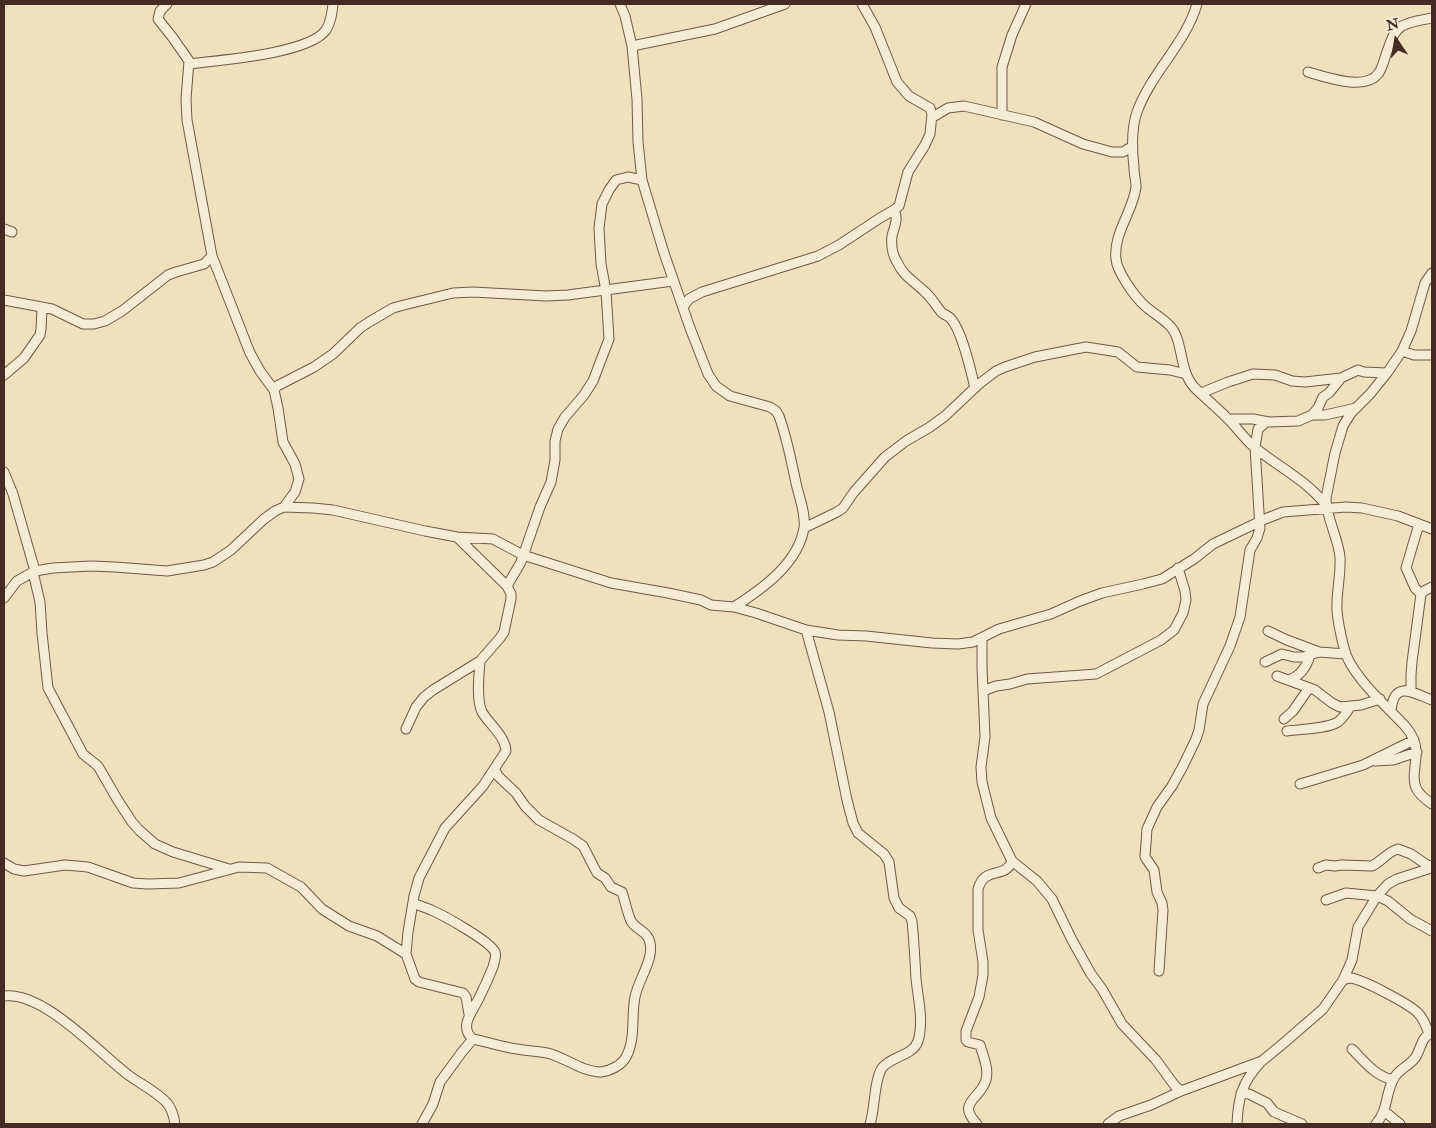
<!DOCTYPE html>
<style>
body{margin:0}
#map{position:relative;width:1436px;height:1128px;overflow:hidden;background:#f1e0bd;font-family:"IM FELL Double Pica",serif}
canvas{display:block}
.frame{position:absolute;inset:0;border:5px solid #452b21;pointer-events:none}
.north{position:absolute;left:1371px;top:15px;width:50px;height:50px;-webkit-text-stroke:4px #f6ebd4;paint-order:stroke;rotate:348deg;font-size:14px;font-weight:700;line-height:20px;text-align:center;color:#452b21}
.north::after{content:'';display:block;margin:auto;width:18px;height:22px;background:#452b21;clip-path:polygon(50% 0,100% 100%,50% 72%,0 100%)}
</style>
<div id="map">
<canvas width="1436" height="1128"></canvas>
<div class="frame"></div>
<div class="north">N</div>
</div>
<script>
const g = document.querySelector('canvas').getContext('2d');
g.lineJoin = 'round';
function trace(path, color, width, dash) { g.strokeStyle = color; g.lineWidth = width; g.lineCap = dash ? 'butt' : 'round'; g.setLineDash(dash || []); g.stroke(path); }
const minor = new Path2D(`
 M620,4L625,16L632,46L637,99L638,142L642,180L664,253L690,328L708,374L716,386L730,396L770,407L776,411L779,416C787,438 791,460 796,483C799,497 806,514 804,528C798,564 762,589 734,607
 M1197,4C1186,43 1151,73 1137,112C1131,129 1132,150 1134,168C1134,174 1136,181 1136,187C1133,212 1113,233 1116,259C1117,272 1135,297 1145,306C1153,313 1162,318 1169,325C1184,339 1178,369 1194,387C1206,399 1219,409 1230,421C1238,429 1244,438 1253,446C1278,467 1304,478 1326,505
 M632,46L715,29L785,4
 M189,64C219,60 309,54 326,30C331,22 332,13 333,4
 M1308,72C1325,77 1365,91 1378,74C1383,68 1385,56 1388,49C1391,40 1394,31 1402,26C1411,21 1423,20 1432,18
 M1002,115V67L1012,35L1026,4
 M933,117L948,108L964,106L1034,122L1083,144L1112,152H1123L1133,146
 M894,210C899,219 894,227 892,236C891,245 892,254 897,262C904,277 914,281 925,292C932,298 936,306 942,313C945,315 949,316 951,319C962,331 971,371 975,388
 M4,229L12,232
 M212,256L250,353L260,371L274,390
 M1432,273L1425,283L1411,331L1402,351L1387,373L1370,394L1351,413L1343,426L1335,453L1326,498C1326,518 1338,537 1340,557C1341,576 1336,593 1337,611C1338,622 1343,649 1348,659C1359,682 1387,707 1405,726C1411,733 1416,742 1416,751C1417,756 1415,762 1415,767C1412,786 1416,793 1432,804
 M4,300L52,309L83,324H94L105,321L122,311L168,275L176,272L204,264L212,256L187,120L186,99L189,61L173,38L158,19L160,11L167,4
 M683,307L689,299L702,292L818,256L839,245L880,218L894,210L899,206L908,172L925,145L930,134L932,114L930,108L909,96L897,82L875,27L862,4
 M1402,351L1414,355H1432
 M4,375L24,358L40,335L41,329L42,308
 M1201,393L1228,382L1253,374L1275,375L1292,381L1305,382L1341,378
 M1312,415L1318,408L1323,397L1329,393L1341,378L1358,370L1364,372L1387,373
 M1229,419H1253L1269,422L1298,421L1312,415H1325L1356,408
 M4,472L13,494L35,571
 M284,507L295,492L299,479L295,464L283,442L278,408L274,390L277,386L314,367L333,354L360,328L369,322L393,308L404,305L453,293L473,292L546,296L568,295L673,281
 M1419,524L1406,568L1415,588L1421,594
 M804,528L837,512L843,508L854,492L885,457L906,441L930,427L945,416L979,384L996,371L1005,367L1035,357L1086,347L1118,352L1137,367L1170,370L1186,374
 M33,572L40,602L42,633L48,688L83,754L98,766L102,773L117,799L132,822L139,830L155,844L173,852L229,869
 M507,586L521,562L540,507L551,482L555,460V441L558,429L565,417L584,395L593,381L609,339L606,291L601,264L599,228L602,204L609,190L616,180L628,177L642,180
 M4,598L17,581L35,571L53,568L91,566L115,567L167,571L204,565L213,562L231,550L264,519L275,511L284,507L313,508L333,510L425,531L457,537L493,539L523,555L611,583L668,593L701,600L711,605L734,607L756,613L806,630L838,635L866,636L932,643L958,644L973,642L999,629L1051,614L1080,601L1102,593L1143,584L1162,579L1194,559L1213,544L1265,519L1283,512L1346,507L1362,508L1398,516L1432,529
 M806,630L829,712L847,800L853,823L858,833L884,854L889,862L894,898L899,908L910,916L912,921C914,941 915,960 916,979C918,998 924,1022 918,1041C913,1056 891,1056 882,1068C874,1080 875,1109 870,1124
 M1268,631L1287,640L1319,652L1346,654
 M982,638V667L985,737L981,767L982,782L991,818L1012,861L1037,881L1052,899L1072,940L1091,974L1102,989L1122,1024L1156,1060L1175,1086L1181,1091
 M1265,662L1282,654L1294,657H1303L1319,652
 M1277,676L1315,690L1332,703L1340,707L1361,705L1380,699
 M1289,680C1300,676 1307,666 1310,655
 M983,691L996,686L1010,684L1027,679L1096,674L1161,640L1174,630L1183,613L1186,600L1185,591L1178,568
 M1411,691V675L1412,662L1421,594L1424,591L1432,587
 M1391,711C1394,679 1413,693 1432,700
 M1284,719L1293,711L1309,688
 M406,729L416,707L424,697L433,690L480,661L500,638L504,632L511,599V594L507,586L457,537
 M1287,731C1300,729 1327,729 1338,722C1343,718 1347,712 1350,707
 M1375,761L1393,760L1417,752
 M1300,784L1363,765L1414,740
 M4,863L14,869L24,871L65,865L88,867L133,883L148,884L179,883L239,867L267,868L301,887L322,909L349,926L377,936L406,954L415,979L419,982L463,993L466,997L469,1014
 M1318,868L1326,865L1335,866L1342,865L1372,866C1381,862 1387,852 1398,849L1411,854L1430,867
 M1326,900L1346,893L1377,896L1388,901L1410,919L1432,931
 M413,903C419,906 425,907 431,910C443,915 490,941 495,952C497,956 494,962 493,967C489,977 484,988 479,998C473,1011 458,1027 473,1039C488,1042 502,1047 517,1049C527,1051 537,1051 547,1053C565,1057 582,1072 601,1072C610,1071 622,1065 626,1057C636,1039 631,1016 635,997C638,980 654,960 650,943C648,931 636,930 631,921C627,912 625,901 622,892L611,887L605,878L597,873L583,846L573,839L539,820L525,806L516,793L498,776L495,770
 M406,954L408,932L414,896L419,878L445,828L483,786L506,751C505,736 490,725 482,712C476,700 479,675 480,661
 M1159,971L1163,910L1162,903L1157,892L1154,870L1145,857L1147,829L1157,807L1172,786L1183,766L1196,739L1199,730L1203,704L1230,646L1240,617L1250,550L1257,538L1260,528L1255,447L1258,429L1266,422
 M1343,980C1346,979 1349,978 1351,978C1364,980 1409,1004 1418,1013C1424,1019 1426,1026 1429,1034
 M4,996C43,991 97,1051 127,1074C140,1084 156,1091 167,1103C172,1109 174,1117 175,1124
 M1352,1049C1364,1061 1375,1076 1393,1080
 M1241,1093L1249,1094L1267,1103L1274,1112L1302,1124
 M1384,1111L1400,1124
 M422,1124L433,1104L440,1082L462,1052L473,1039
 M977,1124C956,1102 980,1100 986,1080C989,1068 983,1056 980,1045L968,1042L966,1040V1031L979,997L983,975V962L978,930V889C985,865 1005,880 1012,861
 M1108,1124L1119,1116L1151,1105L1181,1091L1262,1061L1285,1042L1323,1009L1343,980L1352,960L1358,927L1377,896L1388,884L1397,879L1428,869L1432,865
 M1237,1124C1238,1099 1242,1082 1260,1063
 M1376,1124C1388,1110 1385,1096 1393,1080C1397,1070 1408,1067 1415,1058C1421,1050 1421,1036 1432,1033`);
trace(minor, '#705848', 11);
trace(minor, '#f6ebd4', 9);
</script>
